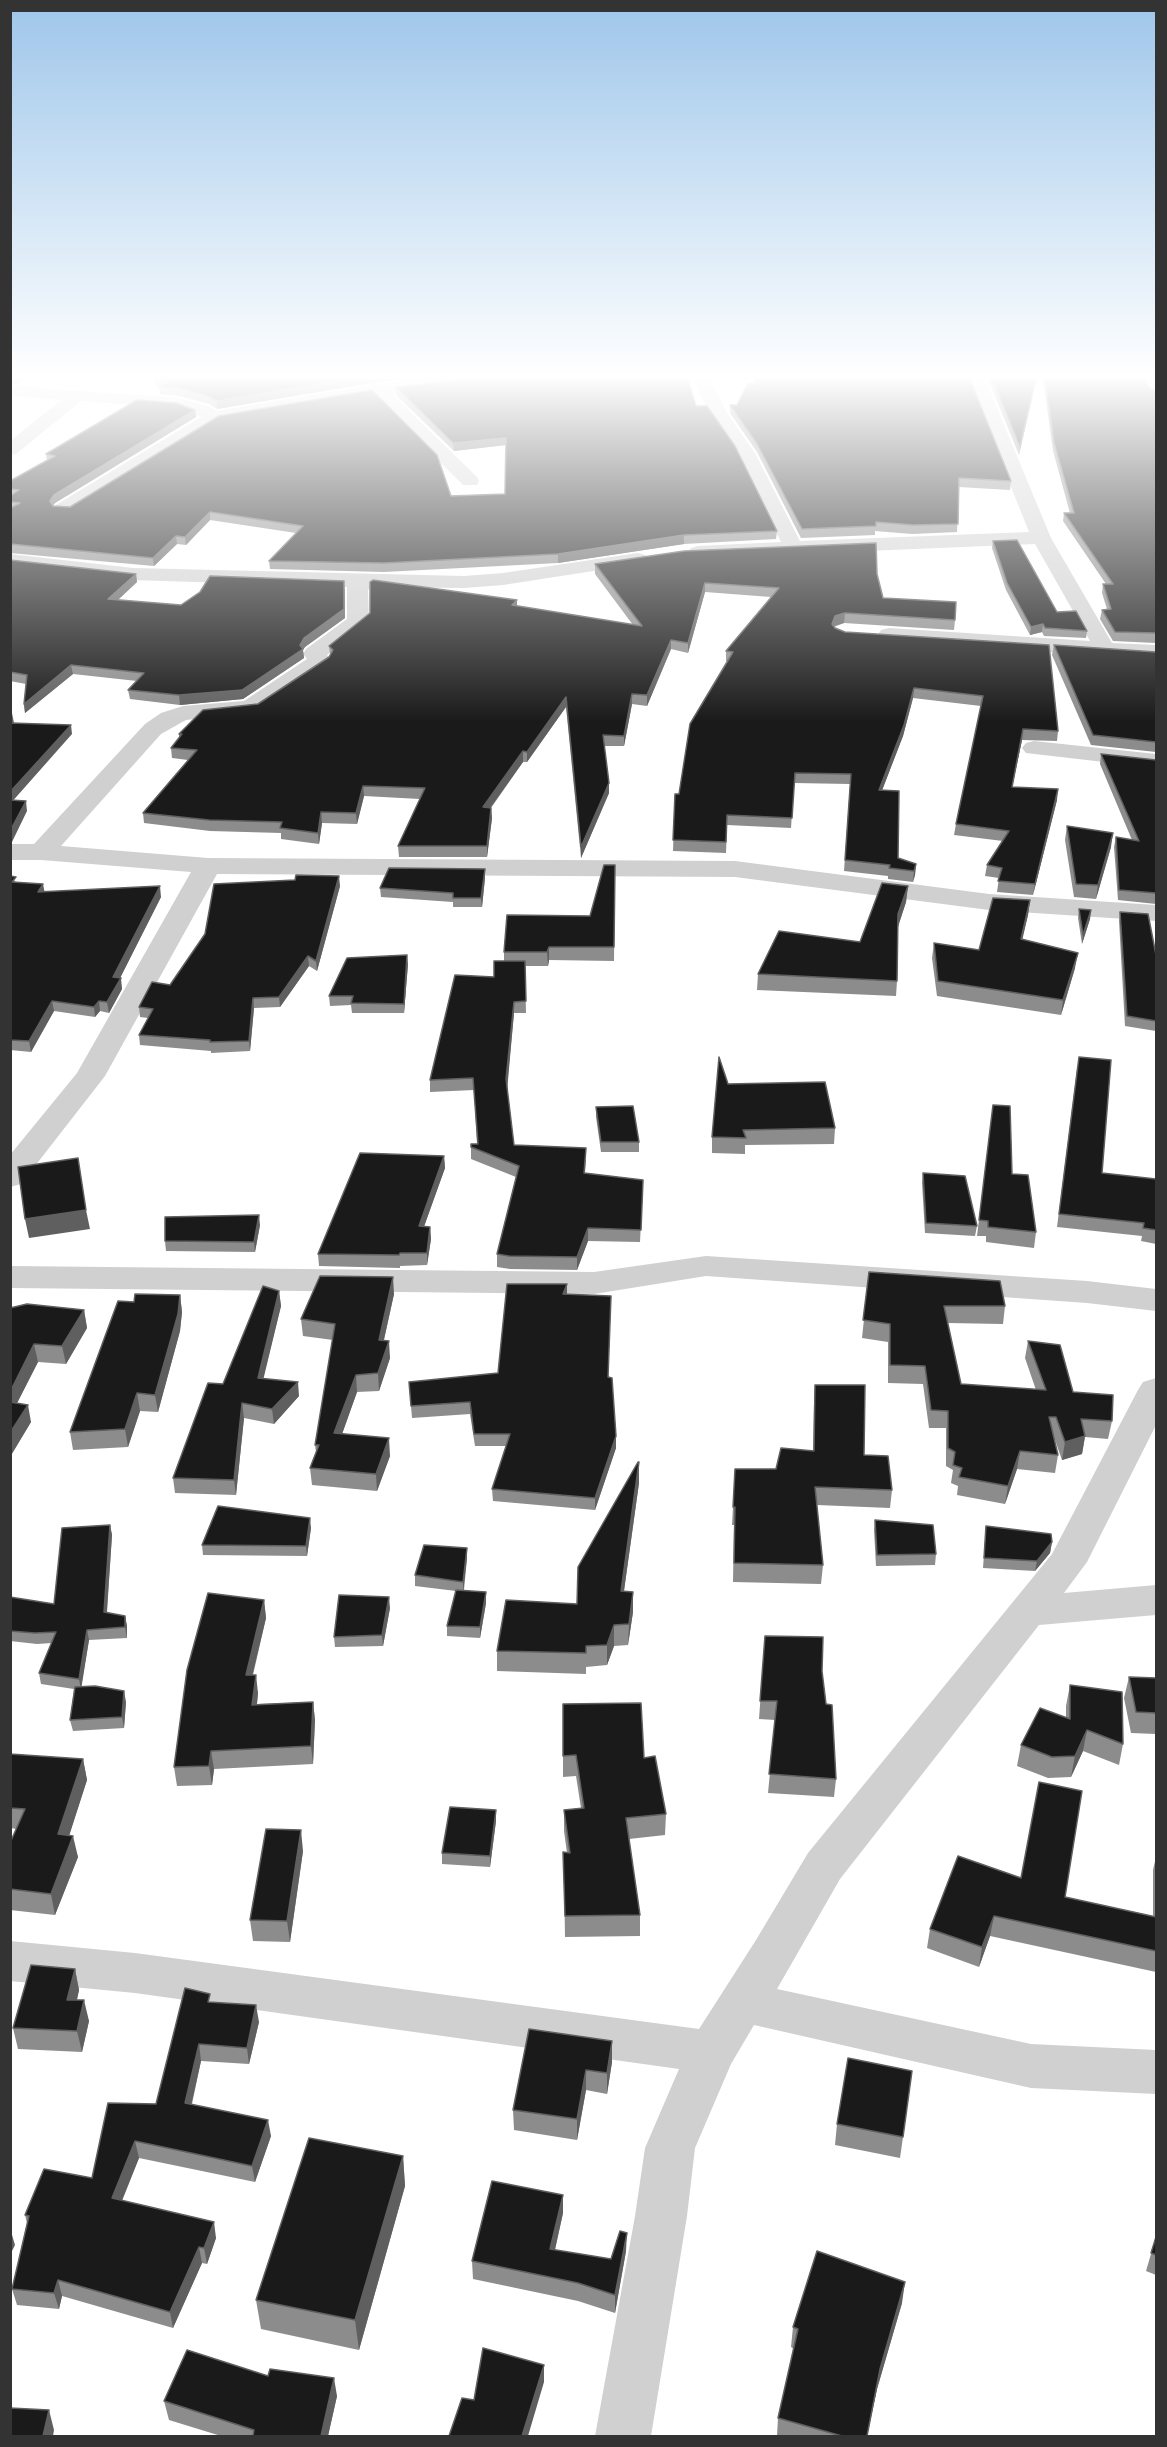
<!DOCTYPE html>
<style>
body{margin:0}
#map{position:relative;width:1167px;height:2447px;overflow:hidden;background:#fff;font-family:"Varela Round",sans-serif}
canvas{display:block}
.frame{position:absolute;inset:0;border:12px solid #333;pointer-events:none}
</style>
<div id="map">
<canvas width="1167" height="2447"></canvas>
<div class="frame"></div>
</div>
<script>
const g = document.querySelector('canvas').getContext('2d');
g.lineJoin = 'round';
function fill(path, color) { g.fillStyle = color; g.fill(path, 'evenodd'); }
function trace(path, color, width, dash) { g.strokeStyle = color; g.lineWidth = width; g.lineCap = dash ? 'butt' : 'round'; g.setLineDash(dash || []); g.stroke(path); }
const street = new Path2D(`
 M421,379H481L473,384L391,393L477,477L479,481L477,485H463L373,395L219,421L70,513H56L53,509L56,505L201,417L177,408L81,401L16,454L10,455V441L61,400L10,396V386L178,398L208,406L217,411L377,384Z
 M693,379H710L727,413L755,453L800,541L1029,532L968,379H985L1051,538L1112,643L1156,645V659L889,642L881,640L878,635L881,630L889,628L1090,641L1035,544L698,558L691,556L688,552L691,548L698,546L781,542L737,453L709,413Z
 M1140,379H1156V396L1150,395Z
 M638,553L645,555L648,559L645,563L503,585L464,588L373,587L368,590L369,621L327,655L331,660L328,665L258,712L186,720L161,734L61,846L208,858L735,861L989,894L1156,905V921L989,910L735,877L217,874L105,1076L21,1184L10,1187V1155L77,1073L191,872L41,860H10V844H34L145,724L161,713L183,706L244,701L307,659L303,654L306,649L347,619V587L133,580L10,566V554L133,568L464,576L503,573Z
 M1034,741L1156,754V768L1026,753L1022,748L1026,743Z
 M706,1256L1087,1281L1156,1289V1311L1087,1303L706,1276L594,1294L10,1288V1266L594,1272Z
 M1156,1378V1425L1087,1562L1064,1593L1156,1585V1615L1039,1625L840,1879L777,1989L1031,2044L1156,2050V2094L1031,2088L754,2025L731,2064L695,2148L687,2216L651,2436H595L635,2216L645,2148L679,2069L135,1993L10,1981V1941L135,1953L699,2029L756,1940L808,1853L1052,1554L1138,1390L1143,1382Z`);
const wall = new Path2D(`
 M10,379H22L17,384H10Z
 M155,379H399L377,382L217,409L209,404L179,396L160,394L159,387L160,386H155Z
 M988,379H1036L1019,455Z
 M1043,379H1144L1151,389L1156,390V643L1113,641L1100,619L1102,610L1107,609L1102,593L1103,584H1106L1063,521L1064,513H1070L1053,451Z
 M754,384L1011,481L1010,490L959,487L957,532L912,534L875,531V535L801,538L757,452L730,413V405H737Z
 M396,387L696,406L777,531L776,539L684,544L558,563L384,572L270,569L269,561L296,533L210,520L186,545L177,544L154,566L10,553V481L47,460L46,454L195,410L196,417L55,503L53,506L70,507L505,494L506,445L454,451L396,395Z
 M993,541L1057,612L1087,631L1086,638L1044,636L1042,632L1030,635L1006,590L992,548Z
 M10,560L136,574L137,582L118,600L181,605L345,589V618L305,647L303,650L304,658L243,699L180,705L130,699L128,690L137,681L73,674L25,713L24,704L26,684L10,681Z
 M595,564L877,574L883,598L955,620L954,630L844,623L834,627L835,628L1058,731L1057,741L1022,740L1012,787L1057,800L1033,895L997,892L999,878L985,876L987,865L1003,841L954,835L956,824L981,706L913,698L903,736L882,790L898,858L916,864L915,875L913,882L888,879V876L844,871L850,784L794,783L791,828L727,825L726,853L673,851L675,794H679L728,661H726V651L771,597L705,592L688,653L671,649L647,706L632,704L624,746H604L609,793L581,858L566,707L527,762H523L491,808L492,818L487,857H399L398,846L420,799L364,796L357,824L322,823L319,844L281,839V833L210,831L144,823L143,813L188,760L172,758L171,748L179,738V734L258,704L329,657L330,654L329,646L517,606L633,625L595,574Z
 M1054,645L1156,652V752L1091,745L1052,655Z
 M1101,754L1156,760V904L1118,900L1114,847L1116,837L1132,840L1100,764Z
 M1067,826L1111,847L1096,899L1074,897L1065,840Z
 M615,865L614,961L549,960L548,966H525L526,1013H514L507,1086L514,1145L586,1160L585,1173L643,1180L640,1242L588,1241L577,1270L510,1269L497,1267V1254L516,1177L471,1159V1147L477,1144L474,1090L430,1092V1080L504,961V952L590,916Z
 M485,869V878L482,907H453V902L381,897L380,888Z
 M10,876L17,883L45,892L161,897L120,978L122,989L109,1013L100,1011L95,1017L54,1011L31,1052L10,1050Z
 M340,886L317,971L309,966L280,1007L254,1008L250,1051L211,1053V1051L140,1045L139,1035L148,1018L140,1017L139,1007L170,985Z
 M908,886L906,902L898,926L897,981L896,996L757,990L758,974L860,942Z
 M1030,900L1028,915L1022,939L1075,968L1061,1015L937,996L932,958L934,943L979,950Z
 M1079,909L1091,910L1090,919L1082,944L1078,918Z
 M1120,912L1156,955V1031L1125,1026L1119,921Z
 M408,964L404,1013H352L351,1005L330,1006L329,996Z
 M1077,1069L1102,1173L1156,1179V1244L1141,1241L1142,1236L1057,1227Z
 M728,1084L835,1128L834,1144L745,1145V1154L712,1153V1137Z
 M993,1105L1012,1174L1036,1232L1034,1248L986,1242V1236H977Z
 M596,1107L639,1142V1152H601L596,1117Z
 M444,1156L445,1168L424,1226L430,1227L431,1239L427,1265L400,1266V1268L319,1266L318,1254Z
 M923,1173L977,1226L975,1236L925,1233L922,1183Z
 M260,1225L255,1252L166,1251L165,1241Z
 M869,1272L1005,1306L1003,1324L948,1323L961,1384L1036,1390L1025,1358L1028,1341L1073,1392L1112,1421L1108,1439L1085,1437L1082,1454L1062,1460L1054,1437L1058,1455L1055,1473L1017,1469L1005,1504L957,1495L958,1486L951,1483L953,1470L946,1466V1428H929L923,1384L888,1383V1342L862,1338Z
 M279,1291L281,1306L263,1378L299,1396L274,1424L244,1418L236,1495L175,1493L173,1478L223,1384Z
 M394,1294L384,1340L390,1358L379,1391L357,1392L342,1434L390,1456L377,1491L312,1485L310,1468L316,1452L315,1445L333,1340L303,1336L301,1319Z
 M567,1294L609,1377L616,1436V1448L595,1510L493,1501L492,1489L506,1446H475L470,1414L412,1418L409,1382L498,1373Z
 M180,1295L182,1312L180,1331L158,1412L140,1411L128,1447L73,1450L70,1432L134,1302Z
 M10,1308L84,1310L87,1328L66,1364L38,1362L17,1403L31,1422L10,1457Z
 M815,1385L864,1455L892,1490L890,1508L817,1505L823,1565L821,1584L733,1582L734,1525H732L735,1469H776L813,1450L814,1402Z
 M639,1462V1483L624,1591L633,1592V1612L628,1645L614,1646L607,1665L586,1667V1674L497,1671V1651L577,1604Z
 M875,1520L936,1554L935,1565L876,1566L874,1530Z
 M110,1525L112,1535L107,1613L125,1616L127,1626V1638L89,1640L81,1687L126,1702L124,1728L73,1731L70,1720L74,1689L41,1684L39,1673L52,1643L37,1644L10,1641V1597L54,1604Z
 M986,1526L1052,1542L1050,1553L1035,1571L983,1568Z
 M311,1528L307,1556L203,1555L202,1545Z
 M467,1548V1558L464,1590L486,1603L480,1638L447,1636V1626L456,1591L415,1586V1575Z
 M264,1600L266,1618L253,1675L258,1693L257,1704L313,1702L315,1720L313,1764L214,1769L212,1785L177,1786L174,1767Z
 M390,1608L383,1646L335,1647L334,1637Z
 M765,1636L822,1671L836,1779L834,1797L768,1793L775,1720L759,1719Z
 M1129,1677L1156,1678V1734L1131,1733L1124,1698Z
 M1070,1685L1123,1744L1119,1765L1083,1751L1071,1777L1048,1778L1017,1766L1021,1745L1066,1717V1706Z
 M563,1704L644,1758L666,1814L665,1835L629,1839L640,1915V1936L565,1937L564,1873L567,1853L564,1831V1810L581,1808L576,1776L563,1777Z
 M10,1754L83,1759L87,1780L69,1835L78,1857L55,1915L10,1910V1843L17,1829L10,1828Z
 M496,1821L490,1867L442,1864V1853Z
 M303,1851L290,1942L253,1941L250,1920Z
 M1156,1857V1972L990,1936L979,1967L927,1948L930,1929L1065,1897L1153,1916V1870Z
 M75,1969L79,1990L77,2000L89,2021L82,2052L18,2049L13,2028Z
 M212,2002L259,2022L249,2064L201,2061L192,2104L271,2136L255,2182L139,2158L122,2201L216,2238L207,2264L202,2263L173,2328L62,2296L59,2309L17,2305L12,2289L27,2223L25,2215L92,2178L156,2104Z
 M529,2029L612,2062L607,2094L586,2090L577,2140L514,2130L513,2110Z
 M837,2124L903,2137L900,2158L835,2145Z
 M403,2156L405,2186L359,2350L261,2329L256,2300Z
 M563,2213L555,2250L611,2259L626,2251L615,2313L578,2301L473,2279L472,2261Z
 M1156,2237V2275L1146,2271Z
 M902,2303L877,2389L867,2436H777L778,2418L794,2349L791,2347L793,2327Z
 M337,2396L328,2436H221L169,2420L164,2401Z`);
const shadedWall = new Path2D(`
 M17,379H22L17,384Z
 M347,379H399L377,382L217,409V401Z
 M1036,379L1019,455L1020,447Z
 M195,410L196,417L55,503L51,509L50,501L54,495Z
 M506,438V445L454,451L453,443Z
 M210,512V520L186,545L185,537Z
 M684,535V544L558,563V554Z
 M176,536L177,544L154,566L153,558Z
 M136,574L137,582L109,608L108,599Z
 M344,581L345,618L305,647L303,650L304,658L243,699L180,705L179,695L300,645Z
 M705,583V592L688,653V643Z
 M517,600V609L512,605Z
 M845,613L844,623L834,626L831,633L832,624L835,616Z
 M1043,624L1042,632L1030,635L1031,627Z
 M671,640V649L647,706V695Z
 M71,665L73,674L25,713L24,704Z
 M914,688L913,698L903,736L878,801L879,790Z
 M632,694V704L624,746V736Z
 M566,697V707L527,762V752Z
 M12,713L14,723L10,725V715Z
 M71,725L72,734L10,804V792Z
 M1023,729L1022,740L1010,797L1012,787Z
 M523,751V762L483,818V807Z
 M609,783V793L581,858V847Z
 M363,786L364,796L357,824L356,813Z
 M1058,789L1057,800L1033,895L1035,884Z
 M26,801L27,811L12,842H10V831Z
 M491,808L492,818L487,857V846Z
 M321,812L322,823L319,844L318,833Z
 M1113,833L1111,847L1096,899L1098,885Z
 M916,864L915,875L913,882L914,871Z
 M485,869V878L482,907L481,898Z
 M339,876L340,886L317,971L316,961Z
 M43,884L45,894L38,892Z
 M160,886L161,897L115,988L113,977Z
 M908,886L906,902L897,930L898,914Z
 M1030,900L1028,915L1019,954L1021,939Z
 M1091,910L1090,919L1082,944L1083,935Z
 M549,947V960L548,966L547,952Z
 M1078,953L1075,968L1061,1015L1063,1000Z
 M407,955L408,964L404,1013V1004Z
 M308,956L309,966L280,1007L279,997Z
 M121,978L122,989L109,1013L107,1002Z
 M253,998L254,1008L250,1051L249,1041Z
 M52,1001L54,1011L31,1052L29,1041Z
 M99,1001L100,1011L95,1017L94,1007Z
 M514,1002V1013L507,1091L506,1079Z
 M444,1156L445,1168L420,1238L419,1226Z
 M86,1210L90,1229L29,1238L25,1219Z
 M259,1215L260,1225L255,1252L254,1242Z
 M430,1227L431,1239L427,1265V1253Z
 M588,1228V1241L577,1270V1257Z
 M393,1277L394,1294L380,1357L379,1340Z
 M567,1284V1296L563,1294Z
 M279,1291L281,1306L260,1393L258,1378Z
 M180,1295L182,1312L180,1331L158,1412L155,1395Z
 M84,1310L87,1328L66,1364L62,1346Z
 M389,1341L390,1358L379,1391L378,1373Z
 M34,1344L38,1362L10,1417V1392Z
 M356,1375L357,1392L336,1451L334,1433Z
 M298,1382L299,1396L274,1424L272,1409Z
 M137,1393L140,1411L128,1447L125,1429Z
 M242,1403L244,1418L236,1495L234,1480Z
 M28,1405L31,1422L10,1457V1433Z
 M616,1436V1448L595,1510V1498Z
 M1085,1436L1082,1454L1062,1460L1065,1442Z
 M389,1438L390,1456L377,1491L376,1474Z
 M1020,1451L1017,1469L1005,1504L1008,1486Z
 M639,1462V1483L621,1612V1591Z
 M310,1518L311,1528L307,1556L306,1546Z
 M110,1525L112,1535L106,1623L104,1612Z
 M1052,1542L1050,1553L1035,1571L1037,1561Z
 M467,1548V1558L463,1593V1582Z
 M486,1592V1603L480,1638V1627Z
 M633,1592V1612L628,1645L629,1624Z
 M389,1597L390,1608L383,1646L382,1635Z
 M264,1600L266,1618L248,1693L246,1675Z
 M125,1616L127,1626V1638L125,1627Z
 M614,1625V1646L607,1665V1645Z
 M87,1630L89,1640L81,1690L79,1679Z
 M256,1675L258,1693L255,1723L252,1705Z
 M124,1691L126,1702L124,1728L122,1717Z
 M313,1702L315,1720L313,1764L311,1746Z
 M1087,1730L1083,1751L1071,1777L1075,1756Z
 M211,1751L214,1769L212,1785L209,1766Z
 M83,1759L87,1780L63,1855L58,1834Z
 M496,1810V1821L490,1867V1856Z
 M301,1830L303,1851L290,1942L287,1921Z
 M73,1836L78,1857L55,1915L51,1894Z
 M994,1916L990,1936L979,1967L982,1947Z
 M75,1969L79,1990L72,2021L67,2000Z
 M84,2000L89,2021L82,2052L77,2031Z
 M256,2005L259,2022L249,2064L247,2048Z
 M612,2041V2062L607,2094V2073Z
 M199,2044L201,2061L188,2119L185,2103Z
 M586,2070V2090L577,2140V2119Z
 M268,2120L271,2136L255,2182L252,2166Z
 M135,2141L139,2158L116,2215L112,2198Z
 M403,2156L405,2186L359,2350L355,2320Z
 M563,2195V2213L551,2267L550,2249Z
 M214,2222L216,2238L207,2264L204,2248Z
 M10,2228L15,2245L10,2255Z
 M627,2233L626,2251L615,2313V2295Z
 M199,2247L202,2263L173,2328L170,2312Z
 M58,2280L62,2296L59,2309L54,2293Z
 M905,2282L902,2303L877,2389L867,2436L880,2369Z
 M544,2365V2382L528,2436H522Z
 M334,2378L337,2396L328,2436H321Z
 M49,2410L54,2430L53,2436H43Z`);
const building = new Path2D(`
 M162,379H347L217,401L208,396L178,388L159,387L171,380Z
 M469,379H688L696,406H707L735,446L777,531L684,535L558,554L384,563L269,561L303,526L210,512L185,537L176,536L153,558L10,544V508L20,503L10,502V496L19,490L10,489V481L55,456L46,454L137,400L176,403L195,410L54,495L50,501L53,506L70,507L219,416L372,390L437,455L451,496L505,494L506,438L453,443L396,387Z
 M756,379H970L1011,481L959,478L958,524L913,525L876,522V526L802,529L757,444L730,405H737L748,383L754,384Z
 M992,379H1036L1020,447Z
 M1045,379H1144L1151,389L1156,390V633L1115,632L1102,610L1111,609L1103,584H1113L1064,513H1074L1054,443Z
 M1017,540L1057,612L1076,611L1087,631L1045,628L1043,624L1031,627L1007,583L993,541Z
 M876,543L877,574L883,598L956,602L955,620L845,613L835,616L832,624L835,628L845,632L1049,645L1058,731L1023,729L1012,787L1058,789L1035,884L998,881L1002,868L987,865L1009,831L956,824L983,696L914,688L904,725L879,790L899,791L898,858L916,864L914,871L889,868L890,865L845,860L851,774L795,773L792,818L727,815L726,842L673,840L675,794H679L690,724L733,652L726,651L779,588L705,583L688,643L671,640L647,695L632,694L624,736L603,735L609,783L581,847L566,697L527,752L523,751L483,807L491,808L487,846H398L425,788L363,786L356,813L321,812L318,833L280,828L282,822L209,820L143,813L197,750L171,748L182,734H179L203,710L258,704L329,657L333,650L329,646L370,613V582L373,580L517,600L512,605L642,626L595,564L684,551Z
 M10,560L136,574L108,599L181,605L200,592L210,576L344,581V609L304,638L300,645L303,649L242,690L179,695L128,690L144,673L71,665L24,704L27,675L10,672Z
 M1054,645L1156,652V742L1093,735Z
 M10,723L71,725L10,792Z
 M1101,754L1156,760V893L1119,890L1116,837L1139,841Z
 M10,800L26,801L10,831Z
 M1067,826L1113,833L1098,885L1076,884Z
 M604,865H615L614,947H549L547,952H504L507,915L590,916Z
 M389,868L485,869L481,898H453V893L380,888Z
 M296,875L339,876L316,961L308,956L279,997L253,998L249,1041L210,1042V1040L139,1035L153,1009L139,1007L152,982L170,985L205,934L214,884L295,880Z
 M10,876L16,877L12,882L43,884L38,892L160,886L113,977L121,978L107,1002L99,1001L94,1007L52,1001L29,1041L10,1040Z
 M882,883L908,886L898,914L897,981L758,974L779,931L860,942Z
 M993,898L1030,900L1021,939L1078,953L1063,1000L938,981L934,943L979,950Z
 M1079,909L1091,910L1083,935Z
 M1120,912L1148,914L1156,955V1021L1127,1016Z
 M407,955L404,1004L351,1003L353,996H329L347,958Z
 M494,961H525L526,1001L514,1002L506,1079L514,1145L586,1148L584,1173L643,1180L641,1230L588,1228L577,1257L509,1256L497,1254L519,1166L471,1147V1144H478L473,1078L430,1080L455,975L494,977Z
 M719,1057L728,1084L825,1082L835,1128L743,1130L746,1138L712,1137Z
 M1079,1057L1111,1060L1102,1173L1156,1179V1230L1143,1228L1144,1223L1059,1214Z
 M993,1105L1010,1106L1012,1174L1028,1175L1036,1232L988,1227V1221L979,1220Z
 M633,1106L639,1142H601L596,1107Z
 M360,1153L444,1156L419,1226L430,1227L427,1253H400L399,1255L318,1254Z
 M78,1158L86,1210L25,1219L18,1167Z
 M923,1173L965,1176L977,1226L926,1223Z
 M259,1215L254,1242L165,1241V1217Z
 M869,1272L1000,1281L1005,1306H944L961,1384L1046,1390L1028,1341L1060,1345L1073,1392L1113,1395L1112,1421L1081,1419L1085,1436L1065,1442L1056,1417H1049L1058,1455L1020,1451L1008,1486L959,1477L962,1468L953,1465L955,1452L948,1448V1411L931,1410L925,1366L890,1365V1324L863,1320Z
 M320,1276L393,1277L379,1340L389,1341L378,1373L356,1375L334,1433L389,1438L376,1474L310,1468L319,1445H315L335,1324L301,1319Z
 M507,1284H567L563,1294L611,1296L608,1377L612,1378L616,1436L595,1498L492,1489L510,1434H474L470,1402L411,1406L409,1382L498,1373Z
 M263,1286L279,1291L258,1378L298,1382L272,1409L242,1403L234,1480L173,1478L208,1383L223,1384Z
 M135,1294L180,1295L178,1314L155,1395L137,1393L125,1429L70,1432L118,1301L134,1302Z
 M27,1304L84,1310L62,1346L34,1344L10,1392V1308Z
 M815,1385H865L864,1455L888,1456L892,1490L815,1487L823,1565L734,1563L735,1507H733L735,1469H776L781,1448L814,1451Z
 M10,1402L28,1405L10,1433Z
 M638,1462H639L621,1591L633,1592L629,1624L614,1625L607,1645L586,1646V1653L497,1651L506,1600L577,1604L578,1567Z
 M218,1506L310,1518L306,1546L202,1545Z
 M875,1520L933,1525L936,1554L877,1555Z
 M110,1525L104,1612L125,1616V1627L87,1630L79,1679L39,1673L56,1632L35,1633L10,1631V1597L54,1604L62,1528Z
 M986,1526L1051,1534L1052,1542L1037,1561L984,1558Z
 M424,1545L467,1548L463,1582L415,1575Z
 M456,1590L486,1592L480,1627L447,1626Z
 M208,1593L264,1600L246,1675H256L252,1705L313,1702L311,1746L211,1751L209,1766L174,1767L187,1670Z
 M339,1595L389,1597L382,1635L334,1637Z
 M765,1636L823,1637L822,1671L826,1704L832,1705L836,1779L769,1774L777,1701H760Z
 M1129,1677L1156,1678V1713L1136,1712Z
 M1070,1685L1122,1692L1123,1744L1087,1730L1075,1756L1052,1757L1021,1745L1040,1708L1070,1719Z
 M95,1686L124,1691L122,1717L70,1720L75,1687Z
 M641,1703L644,1758L655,1756L666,1814L626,1818L640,1915L565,1916L563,1852L570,1853L564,1810L584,1808L576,1755L563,1756V1704Z
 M10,1754L83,1759L58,1834L73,1836L51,1894L10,1889V1843L25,1809L10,1808Z
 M1039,1782L1082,1791L1065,1897L1156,1917V1951L994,1916L982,1947L930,1929L958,1856L1021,1878Z
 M450,1807L496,1810L490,1856L442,1853Z
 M266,1829L301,1830L287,1921L250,1920Z
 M31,1965L75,1969L67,2000H84L77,2031L13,2028Z
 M185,1988L210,1994L208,2002L256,2005L247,2048L199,2044L185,2103L268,2120L252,2166L135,2141L112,2198L214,2222L204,2248L199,2247L170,2312L58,2280L54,2293L12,2289L29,2216L25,2215L44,2169L92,2178L108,2103L156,2104Z
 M529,2029L612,2041L607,2073L586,2070L577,2119L513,2110Z
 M848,2058L912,2071L903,2137L837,2124Z
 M309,2138L403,2156L355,2320L256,2300Z
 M492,2181L563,2195L550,2249L611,2259L620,2231L627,2233L615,2295L578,2283L472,2261Z
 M1156,2237V2255L1151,2253Z
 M817,2251L905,2282L880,2369L867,2436H842L778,2418L798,2329L793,2327Z
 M483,2348L544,2365L522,2436H449L462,2398L474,2400Z
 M187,2350L268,2376L270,2369L334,2378L321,2436H253L254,2430L164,2401Z
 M10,2408L49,2410L43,2436H10Z`);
fill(street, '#d0d0d0');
fill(wall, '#8c8c8c');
fill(shadedWall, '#5f5f5f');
fill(building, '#1a1a1a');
trace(building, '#5f5f5f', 1.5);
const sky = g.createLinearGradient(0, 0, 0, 722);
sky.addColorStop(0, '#9ec6ea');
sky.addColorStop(0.52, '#fff');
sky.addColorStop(1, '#ffffff00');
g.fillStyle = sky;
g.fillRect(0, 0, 1167, 722);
</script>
